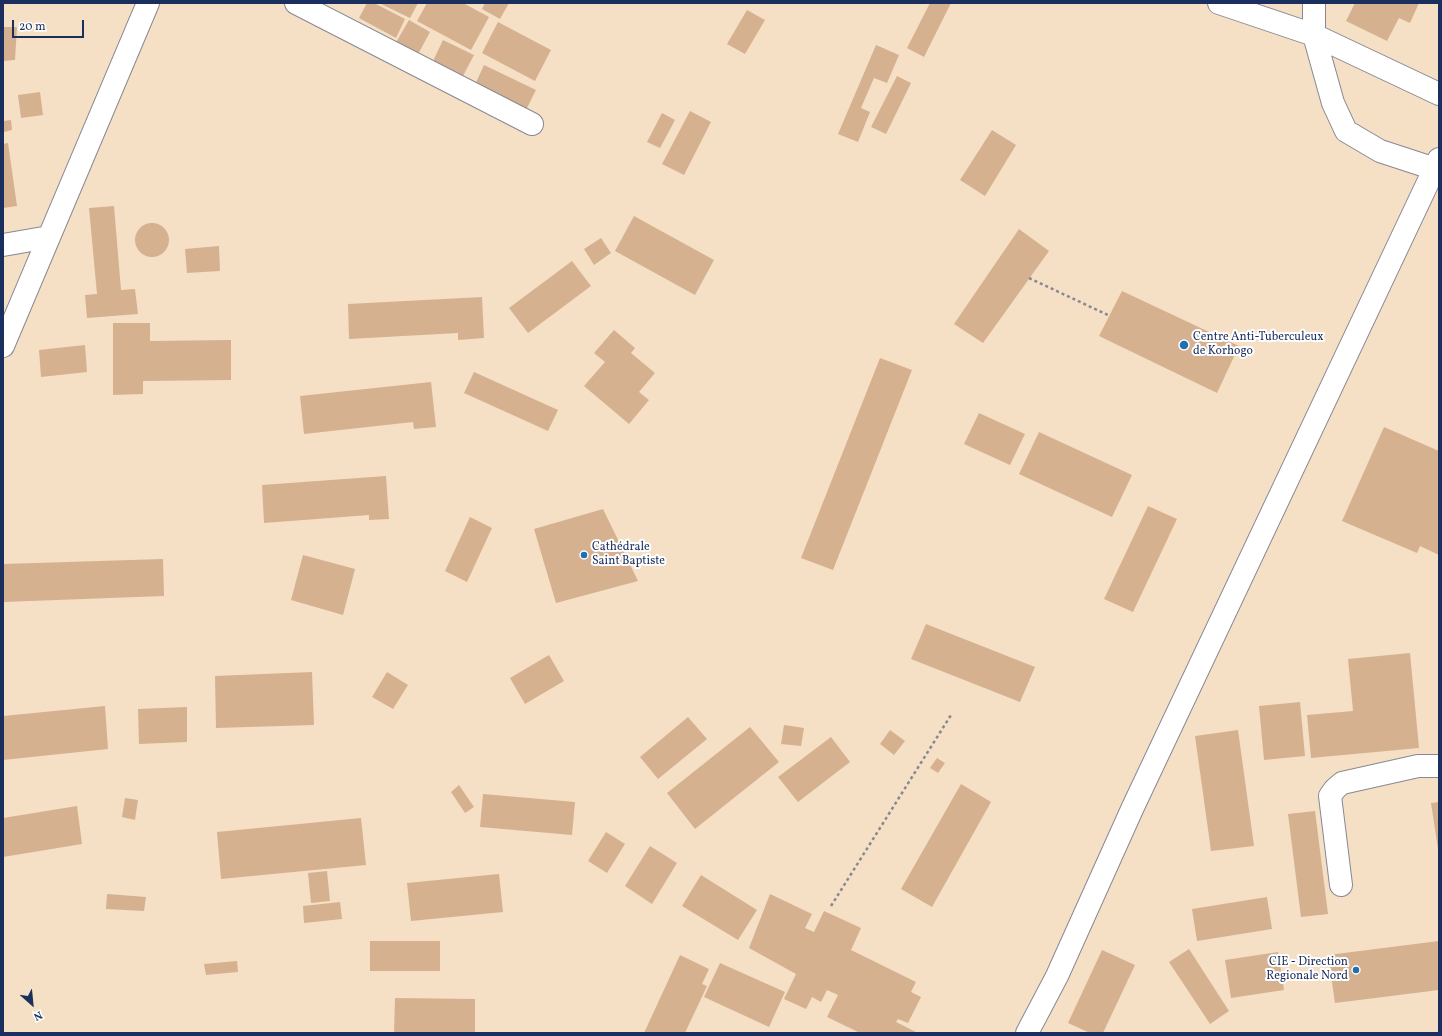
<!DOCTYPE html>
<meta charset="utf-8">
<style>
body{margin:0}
#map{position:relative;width:1442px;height:1036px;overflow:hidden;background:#f5e0c5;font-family:Vollkorn,serif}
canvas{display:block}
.frame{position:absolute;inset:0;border:4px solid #1b2f5e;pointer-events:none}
.north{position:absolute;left:12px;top:984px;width:40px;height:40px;-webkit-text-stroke:3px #fff;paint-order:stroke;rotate:153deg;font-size:11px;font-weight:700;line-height:16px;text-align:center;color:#1b2f5e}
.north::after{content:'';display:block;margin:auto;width:14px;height:18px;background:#1b2f5e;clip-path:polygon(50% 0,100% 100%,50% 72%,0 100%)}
.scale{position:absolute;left:12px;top:20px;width:72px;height:18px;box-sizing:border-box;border:2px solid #1b2f5e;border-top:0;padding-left:5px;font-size:12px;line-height:14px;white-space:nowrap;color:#1b2f5e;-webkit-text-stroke:3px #fff;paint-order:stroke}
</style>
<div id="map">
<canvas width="1442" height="1036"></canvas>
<div class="frame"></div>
<div class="north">N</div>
<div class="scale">20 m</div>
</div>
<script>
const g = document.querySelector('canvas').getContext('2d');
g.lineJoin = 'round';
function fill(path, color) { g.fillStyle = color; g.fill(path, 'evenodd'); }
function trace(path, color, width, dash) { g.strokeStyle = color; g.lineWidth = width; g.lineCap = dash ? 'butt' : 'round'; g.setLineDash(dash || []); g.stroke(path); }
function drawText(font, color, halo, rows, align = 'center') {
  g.font = font + ' Vollkorn,serif'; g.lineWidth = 4; g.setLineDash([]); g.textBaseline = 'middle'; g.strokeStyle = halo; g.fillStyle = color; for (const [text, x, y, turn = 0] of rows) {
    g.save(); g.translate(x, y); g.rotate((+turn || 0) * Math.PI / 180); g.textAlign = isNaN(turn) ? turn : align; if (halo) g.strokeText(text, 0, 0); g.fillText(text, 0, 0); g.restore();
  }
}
const building = new Path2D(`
 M367,3H374L405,19L396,38L359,18Z
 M379,3H418L410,18Z
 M427,3H463L489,17L471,50L417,21Z
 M485,3H509L500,19L482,9Z
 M930,3H951L924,57L907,48Z
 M1355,3H1419L1410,23L1399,18L1387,41L1346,21Z
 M747,10L765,20L745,54L727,44Z
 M409,20L430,32L416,58L394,46Z
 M498,22L551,50L535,81L482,53Z
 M3,27H17L15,60L3,61Z
 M443,40L474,55L463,76L433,61Z
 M876,45L899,55L887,83L874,78L861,108L870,112L858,142L838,134Z
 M484,65L536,90L525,112L474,87Z
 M897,76L911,83L886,134L871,127Z
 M40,92L43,115L21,118L18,95Z
 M690,111L711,122L684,175L662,164Z
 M662,113L675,120L660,148L647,142Z
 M11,120L12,130L4,132L3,121Z
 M992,130L1016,145L985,196L960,180Z
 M8,143L17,206L3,208V144Z
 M114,206L121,290L135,289L138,314L87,318L85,295L97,294L89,208Z
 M634,216L714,260L695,295L615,251Z
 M135 240a17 17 0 1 1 34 0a17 17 0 1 1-34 0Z
 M1019,229L1049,251L983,343L954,324Z
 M601,238L611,253L594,265L584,249Z
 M219,246L220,271L187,273L185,249Z
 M572,261L591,286L528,333L509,308Z
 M1122,291L1239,346L1217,393L1099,336Z
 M482,297L484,338L458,340V333L349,339L348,304Z
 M113,323H150V341L231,340V380L143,381V394L113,395Z
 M614,330L635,348L631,353L655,373L639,392L649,400L629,424L584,386L605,362L616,371L594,353Z
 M85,345L87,372L41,377L39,350Z
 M880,358L912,370L833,570L801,558Z
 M474,372L558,410L548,431L464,393Z
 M431,382L436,427L414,429L413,422L304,434L300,396Z
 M979,413L1025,434L1010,465L964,444Z
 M1384,427L1439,451V555L1420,546L1417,553L1342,521Z
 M1039,432L1132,475L1112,517L1019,474Z
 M386,476L389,519L369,520V515L264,523L262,485Z
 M1148,506L1177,519L1133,612L1104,599Z
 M603,509L638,581L556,603L534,529Z
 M470,517L492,528L467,582L445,571Z
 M303,555L355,569L343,615L291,600Z
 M163,559L164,596L3,602V564Z
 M926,624L1035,667L1020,702L911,659Z
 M1410,653L1419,748L1311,758L1307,715L1353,711L1348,659Z
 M549,655L564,681L525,704L510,678Z
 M312,672L314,725L216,728L215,676Z
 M387,672L408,685L393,709L372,697Z
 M1300,702L1305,756L1264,760L1259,706Z
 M105,706L108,749L3,760V716Z
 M187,707V742L139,744L138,709Z
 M688,717L707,739L658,779L640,757Z
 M784,725L804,728L801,746L781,744Z
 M750,727L779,762L695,829L667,793Z
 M890,730L905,741L894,755L880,744Z
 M1238,730L1254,846L1211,851L1195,736Z
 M831,737L850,762L798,802L778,777Z
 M937,758L945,763L938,773L930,768Z
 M961,784L991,802L932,907L901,889Z
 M459,785L474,807L465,813L451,792Z
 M483,794L575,802L572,835L480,827Z
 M125,798L138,800L135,820L122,817Z
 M1439,802V849H1438L1431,803Z
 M77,806L82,844L3,857V818Z
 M1315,811L1328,914L1301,917L1288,814Z
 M361,818L366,865L221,879L217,832Z
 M606,832L625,844L607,873L588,861Z
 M650,846L677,863L652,904L625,886Z
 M327,871L330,901L311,903L308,873Z
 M499,874L503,912L411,921L407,883Z
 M701,875L757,910L738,940L682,906Z
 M107,894L146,897L144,911L106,909Z
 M770,894L812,914L805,928L814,932L824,911L861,928L851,950L916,982L911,992L921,997L908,1023L898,1019L896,1022L918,1033H860L827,1017L838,995L827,990L821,1002L812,997L806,1009L784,999L796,974L749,948Z
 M1267,897L1272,929L1197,941L1192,909Z
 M340,902L342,919L304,923L303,906Z
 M370,941H440V971H370Z
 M1439,941V990L1335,1003L1328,955Z
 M1189,949L1229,1011L1210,1024L1169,962Z
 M1102,950L1135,965L1103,1033H1090L1068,1023Z
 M1278,952L1284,990L1231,998L1225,960Z
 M680,955L709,969L702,984L707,986L685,1033H644Z
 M237,961L238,972L206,975L204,964Z
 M720,963L785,992L769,1027L704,997Z
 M395,998L475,999V1033H394Z`);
const path = new Path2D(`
 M1029,278L1110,316
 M831,906L951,715`);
const minor = new Path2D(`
 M296,3L532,124
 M1219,3L1314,35L1333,103L1346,131L1380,151L1435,169
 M1314,3V35L1439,94
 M3,245L49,237
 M3,346L148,3
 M1341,885L1330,796L1335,789L1342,783L1418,766H1439
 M1027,1033L1057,976L1133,807L1439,159`);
const markers = [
 [1184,345,5,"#1f6fb2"],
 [584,555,4,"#1f6fb2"],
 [1356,970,4,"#1f6fb2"]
];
const poiNames = [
 ["Centre Anti-Tuberculeux",1193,338],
 ["de Korhogo",1193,352],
 ["Cathédrale",592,548],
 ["Saint Baptiste",592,562],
 ["CIE - Direction",1348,963,"right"],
 ["Regionale Nord",1348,977,"right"]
];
fill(building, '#d5b190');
trace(minor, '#888892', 24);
trace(path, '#888892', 2.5, [3, 3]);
trace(minor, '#fff', 22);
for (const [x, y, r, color] of markers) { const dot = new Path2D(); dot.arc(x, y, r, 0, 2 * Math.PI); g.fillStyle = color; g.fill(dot); trace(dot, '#fff', 1.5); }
drawText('12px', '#1b2f5e', '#fff', poiNames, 'left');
</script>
